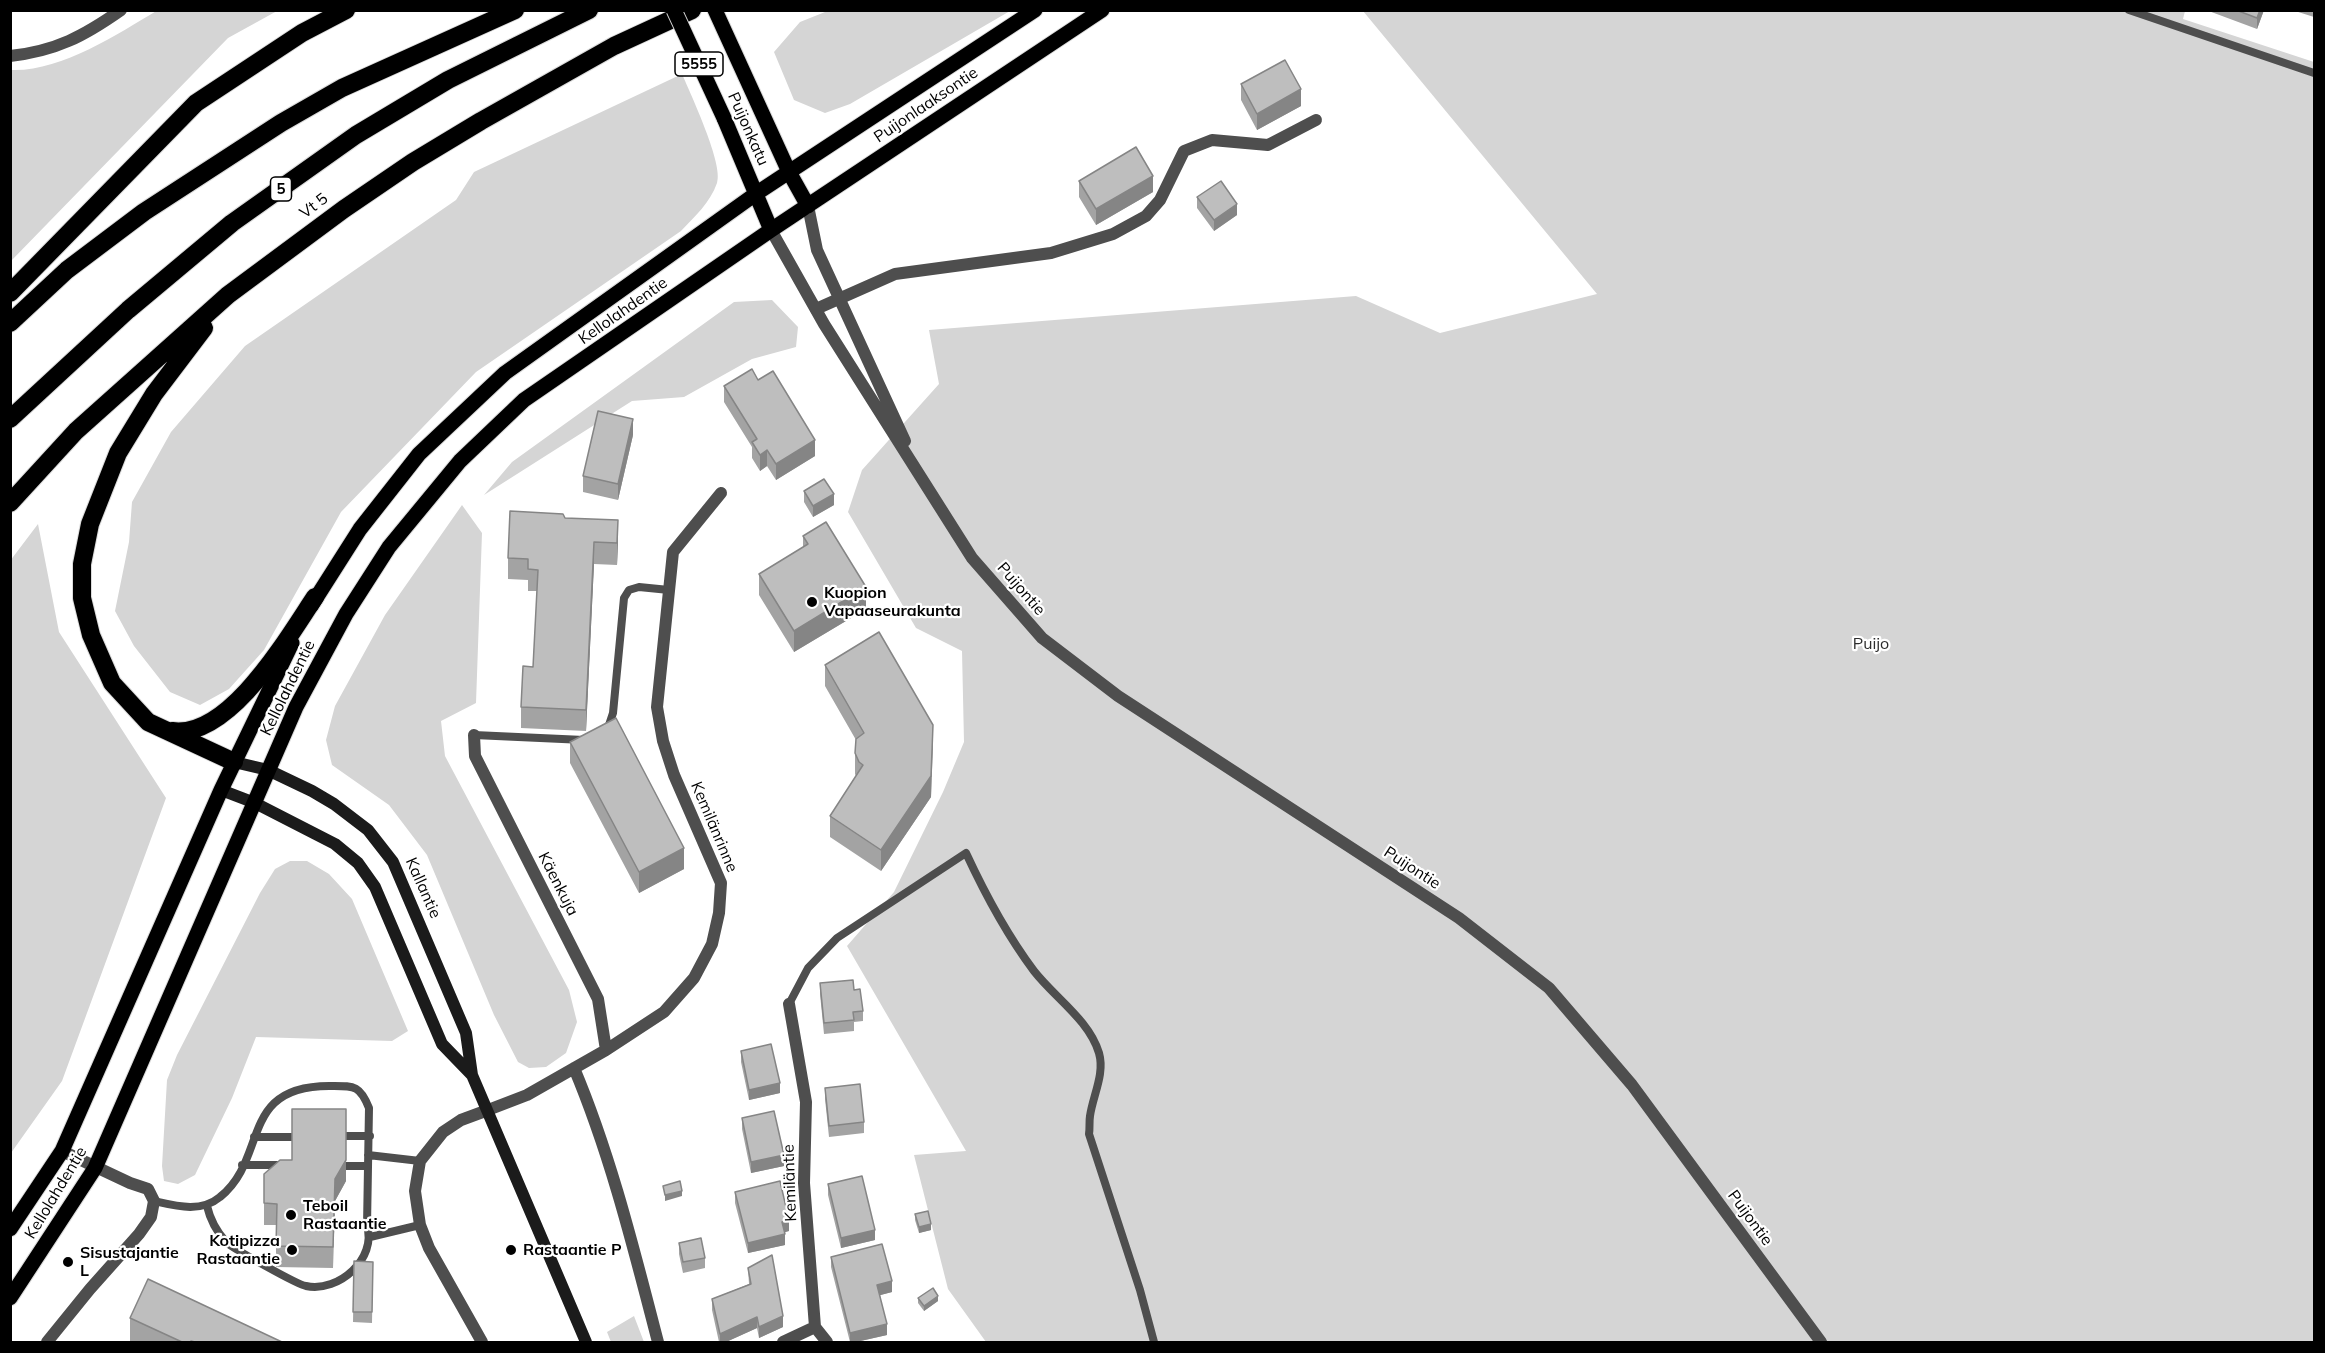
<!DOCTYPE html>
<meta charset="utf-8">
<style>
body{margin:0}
#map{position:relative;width:2325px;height:1353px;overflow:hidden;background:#fff;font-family:Mulish,sans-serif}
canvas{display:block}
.frame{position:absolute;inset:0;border:12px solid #000;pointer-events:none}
</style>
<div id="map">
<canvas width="2325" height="1353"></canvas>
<div class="frame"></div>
</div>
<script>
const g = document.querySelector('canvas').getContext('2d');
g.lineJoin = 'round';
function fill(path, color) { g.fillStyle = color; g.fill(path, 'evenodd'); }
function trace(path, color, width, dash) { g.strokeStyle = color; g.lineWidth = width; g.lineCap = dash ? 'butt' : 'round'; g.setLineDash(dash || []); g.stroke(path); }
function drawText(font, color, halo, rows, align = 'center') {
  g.font = font + ' Mulish,sans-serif'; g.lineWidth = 4.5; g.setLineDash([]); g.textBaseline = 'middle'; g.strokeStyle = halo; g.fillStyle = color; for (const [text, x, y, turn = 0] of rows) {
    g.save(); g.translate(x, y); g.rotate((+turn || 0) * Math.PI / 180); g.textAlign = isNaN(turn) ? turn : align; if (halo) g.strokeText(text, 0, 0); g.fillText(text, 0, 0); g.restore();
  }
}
const green = new Path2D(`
 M158,10L277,11L228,38L11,261V70C60,72 116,35 158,10Z
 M830,10H1010V11L850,104L825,113L794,100L774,52L800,22Z
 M1363,11H2185L2183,19L2314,62V1342H986L948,1289L914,1155L966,1151L847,946L894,892L943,792L964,742L962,651L916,628L848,512L862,470L939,384L929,330L1356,296L1440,333L1597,294Z
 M682,74C691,95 724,165 717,183C710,203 695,216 681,231L476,372L341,512L264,650L229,689L200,705L170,692L134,646L115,611L129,542L132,502L171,432L245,346L456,200L474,172Z
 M772,300L798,327L796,347L752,359L684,397L632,401L484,495L512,462L734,302Z
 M462,505L482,533L476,703L441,721L445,756L569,990L577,1022L566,1053L546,1067L529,1068L518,1062L494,1015L427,855L389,805L332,765L326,740L335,706L385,615Z
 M38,524L59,632L166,798L62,1081L11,1153L10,561Z
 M290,861H307L329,874L352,899L408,1031L392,1041L256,1037L232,1098L195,1175L178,1184L164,1181L162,1166L167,1080L177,1055L260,893L275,869Z
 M634,1316L644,1342H611L607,1332Z`);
const service = new Path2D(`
 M2129,10L2314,73
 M607,731L613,713L624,598L629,590L639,587L669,590
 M474,735L584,740
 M789,1004L808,968L837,938L966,853C985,894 1007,935 1034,971C1055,998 1089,1020 1099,1053C1105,1074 1093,1095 1090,1116C1089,1122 1090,1128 1089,1134L1140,1290L1154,1342
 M346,1136H370
 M254,1137H292
 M368,1155L420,1161
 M242,1165H285
 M346,1166H368
 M154,1201C176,1206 201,1213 220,1197C269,1158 238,1085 331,1086C354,1086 360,1085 369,1108L367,1226C377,1258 339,1293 306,1286C298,1285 232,1248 226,1242C217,1232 210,1219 207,1206
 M370,1237L420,1225`);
const minor = new Path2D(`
 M10,56C56,51 84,36 121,10
 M816,309L895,274L1051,253L1113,234L1146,216L1160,200L1184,151L1212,140L1268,145L1316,120
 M474,735L475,756L598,999L606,1050
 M574,1068C611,1156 634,1250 658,1342
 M488,1110L527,1095L606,1050L664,1012L694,978L712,944L719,913L721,883L674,775L663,741L657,707L673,552L721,493
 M815,1327L827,1342
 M47,1342L90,1289L139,1234L151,1217L154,1201L148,1189L130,1183L62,1151
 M783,1342L815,1327L804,1183L806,1102L789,1004`);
const tertiary = new Path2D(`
 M808,206L817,250L905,441
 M771,230L824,324L972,558L1042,638L1118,696L1459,918L1549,988L1632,1085L1821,1342
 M482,1342L429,1248L420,1225L415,1191L420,1161L443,1132L461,1120L488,1110`);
const secondary = new Path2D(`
 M234,762L268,770L312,791L334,804L368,830L393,862L466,1033L472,1075L586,1342
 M221,790L255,803L335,844L358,863L375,887L442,1044L472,1075`);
const primary = new Path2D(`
 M715,10L789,172L808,206
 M724,118L771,230
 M311,606L360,529L419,454L505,373L757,193L1035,10
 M10,1229L62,1151L221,790L292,643
 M10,1298L95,1168L296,707L346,614L389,547L460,461L524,400L771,230L1102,10`);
const motorway = new Path2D(`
 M10,293L196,103L302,33L346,10
 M10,323L67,270L144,212L281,123L342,88L515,10
 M204,328L154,394L118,453L90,524L82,564V598L91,635L112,683L148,722L234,762
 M10,419L128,310L232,223L356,135L448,80L589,10
 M10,503L76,431L228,295L344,209L413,162L481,121L614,46L692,10
 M172,731C229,739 287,639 315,597`);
const primaryBridge = new Path2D(`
 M674,10L724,118`);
const wall = new Path2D(`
 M2206,10H2264L2257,29Z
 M2295,10H2314V17L2295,11Z
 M1241,84L1301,106L1257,130L1241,100Z
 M1079,181L1153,192L1096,225L1079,197Z
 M1197,197L1237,215L1214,231L1197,208Z
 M758,380L815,456L776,480L767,466L760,471L752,458V447L724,402V386Z
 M633,435L618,500L583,492V476Z
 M804,491L834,505L813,517L804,502Z
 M565,518L618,542L617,565L594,564L586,731L521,728V707L533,667L537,591H528V580L508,579V558Z
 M803,536L866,609L794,652L759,595V574L803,547Z
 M825,665L933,746L931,797L881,871L830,837V816L856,776L855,774V753L856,740L825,686Z
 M570,742L684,869L639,893L570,763Z
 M820,983L854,990L863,1011V1021L854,1022V1031L824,1034L820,994Z
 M741,1051L780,1093L749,1100L741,1062Z
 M825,1088L864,1122V1133L829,1137L825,1099Z
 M346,1109V1181L335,1201L333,1268L276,1267V1225H264V1174L292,1160Z
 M742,1118L784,1166L751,1173L742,1129Z
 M828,1184L875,1240L841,1248L828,1195Z
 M735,1192L789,1231L784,1232L785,1245L748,1253L735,1203Z
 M915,1214L931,1230L919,1233L915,1220Z
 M679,1243L705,1258V1268L683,1273L679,1254Z
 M831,1257L892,1292L880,1295L887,1335L856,1342H850L831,1267Z
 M354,1261L373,1262L372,1323L353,1322Z
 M748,1268L783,1327L759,1338L757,1328L726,1342H719L712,1310V1299L749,1284Z
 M918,1298L938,1301L924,1311L918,1303Z
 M130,1318L282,1342H130Z`);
const shadedWall = new Path2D(`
 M2260,10H2264L2257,29V18Z
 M1301,89V106L1257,130V114Z
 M1153,176V192L1096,225V209Z
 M1237,204V215L1214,231V220Z
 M633,419V435L618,500V484Z
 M815,440V456L776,480V464Z
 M767,450V466L760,471V455Z
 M834,494V505L813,517V506Z
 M618,520V542L617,565V543Z
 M594,542V564L586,731V710Z
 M866,587V609L794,652V631Z
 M933,725L931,797L881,871V850Z
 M684,848V869L639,893V872Z
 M780,1083V1093L749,1100V1090Z
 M784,1155V1166L751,1173V1162Z
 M346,1160V1181L335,1201L333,1268L335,1179Z
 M682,1191V1196L665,1201V1195Z
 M789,1220V1231L782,1233V1222Z
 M931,1224V1230L919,1233V1227Z
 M875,1230V1240L841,1248V1238Z
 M785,1234V1245L748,1253V1243Z
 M892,1281V1292L877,1296V1285Z
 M938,1296V1301L924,1311V1306Z
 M783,1316V1327L759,1338V1327Z
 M757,1317V1328L726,1342H720V1334Z
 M887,1324V1335L856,1342H850V1333Z`);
const building = new Path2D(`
 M2236,10H2260L2257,18Z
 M1285,60L1301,89L1257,114L1241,84Z
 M1136,147L1153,176L1096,209L1079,181Z
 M1221,181L1237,204L1214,220L1197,197Z
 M752,369L758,380L773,371L815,440L776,464L767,450L760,455L752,442L757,439L724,386Z
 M598,411L633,419L618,484L583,476Z
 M824,479L834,494L813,506L804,491Z
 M510,511L563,514L565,518L618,520L617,543L594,542L586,710L521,707L523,666L533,667L538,570L528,569V559L508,558Z
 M826,522L866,587L794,631L759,574L808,544L803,536Z
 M879,632L933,725L931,776L881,850L830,816L863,765L859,762L855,753L856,739L864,733L825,665Z
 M616,718L684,848L639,872L570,742Z
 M853,980L854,990L860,989L863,1011L853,1012L854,1020L824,1023L820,983Z
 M771,1044L780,1083L749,1090L741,1051Z
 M860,1084L864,1122L829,1126L825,1088Z
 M292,1109H346V1160L335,1179L333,1247L276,1246L277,1204L264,1203V1174L280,1160H292Z
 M774,1111L784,1155L751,1162L742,1118Z
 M862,1176L875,1230L841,1238L828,1184Z
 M680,1181L682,1191L665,1195L663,1186Z
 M780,1181L789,1220L782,1222L785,1234L748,1243L735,1192Z
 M928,1211L931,1224L919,1227L915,1214Z
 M701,1238L705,1258L683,1262L679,1243Z
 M882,1244L892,1281L877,1285L887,1324L850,1333L831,1257Z
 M772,1255L783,1316L759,1327L757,1317L720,1334L712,1299L751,1284L748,1268Z
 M354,1261L373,1262L372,1312H353Z
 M148,1279L282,1342H195L191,1341L190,1342H182L130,1318Z
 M933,1288L938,1296L924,1306L918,1298Z`);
const markers = [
 [812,602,6,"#000"],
 [291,1215,6,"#000"],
 [292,1250,6,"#000"],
 [511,1250,6,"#000"],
 [68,1262,6,"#000"]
];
const shields = [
 [699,64,48],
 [281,189,21]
];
const shieldNames = [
 ["5555",699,64],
 ["5",281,189]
];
const streetNames = [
 ["Puijonlaaksontie",926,105,-34],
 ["Puijonkatu",748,129,66],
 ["Vt 5",314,206,-37],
 ["Kellolahdentie",623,311,-35],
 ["Puijontie",1021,589,49],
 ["Kellolahdentie",288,688,-64],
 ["Kemilänrinne",714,827,67],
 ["Puijontie",1412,868,33],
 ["Käenkuja",558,884,63],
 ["Kallantie",423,888,66],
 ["Kemiläntie",790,1183,-92],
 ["Kellolahdentie",56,1193,-59],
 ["Puijontie",1750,1218,54]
];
const poiNames = [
 ["Kuopion",824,593],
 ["Vapaaseurakunta",824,611],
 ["Teboil",303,1206],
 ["Rastaantie",303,1224],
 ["Kotipizza",280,1241,"right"],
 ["Rastaantie",280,1259,"right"],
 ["Rastaantie P",523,1250],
 ["Sisustajantie",80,1253],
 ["L",80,1271]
];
const parkNames = [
 ["Puijo",1871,644]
];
fill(green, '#d5d5d5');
trace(primary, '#dbdbdb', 17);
trace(motorway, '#dbdbdb', 20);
trace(service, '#4e4e4e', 8);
trace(minor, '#4e4e4e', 12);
trace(tertiary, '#4e4e4e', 12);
trace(secondary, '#1b1b1b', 12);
trace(primary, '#000', 15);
trace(motorway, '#000', 18);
trace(primaryBridge, '#dbdbdb', 17, []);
trace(primaryBridge, '#000', 15);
fill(wall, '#a3a3a3');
fill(shadedWall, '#858585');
fill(building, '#bebebe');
trace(building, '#858585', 1.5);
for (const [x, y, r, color] of markers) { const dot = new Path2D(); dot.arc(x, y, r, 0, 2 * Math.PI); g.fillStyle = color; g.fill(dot); trace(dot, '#fff', 2); }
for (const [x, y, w] of shields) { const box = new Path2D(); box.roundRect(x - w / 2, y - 12, w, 24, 4.5); g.fillStyle = '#fff'; g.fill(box); trace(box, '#000', 1.5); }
drawText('bold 15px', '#000', null, shieldNames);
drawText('16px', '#000', '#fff', streetNames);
drawText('bold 16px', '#000', '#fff', poiNames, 'left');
drawText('16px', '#2c2c2c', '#fff', parkNames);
</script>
